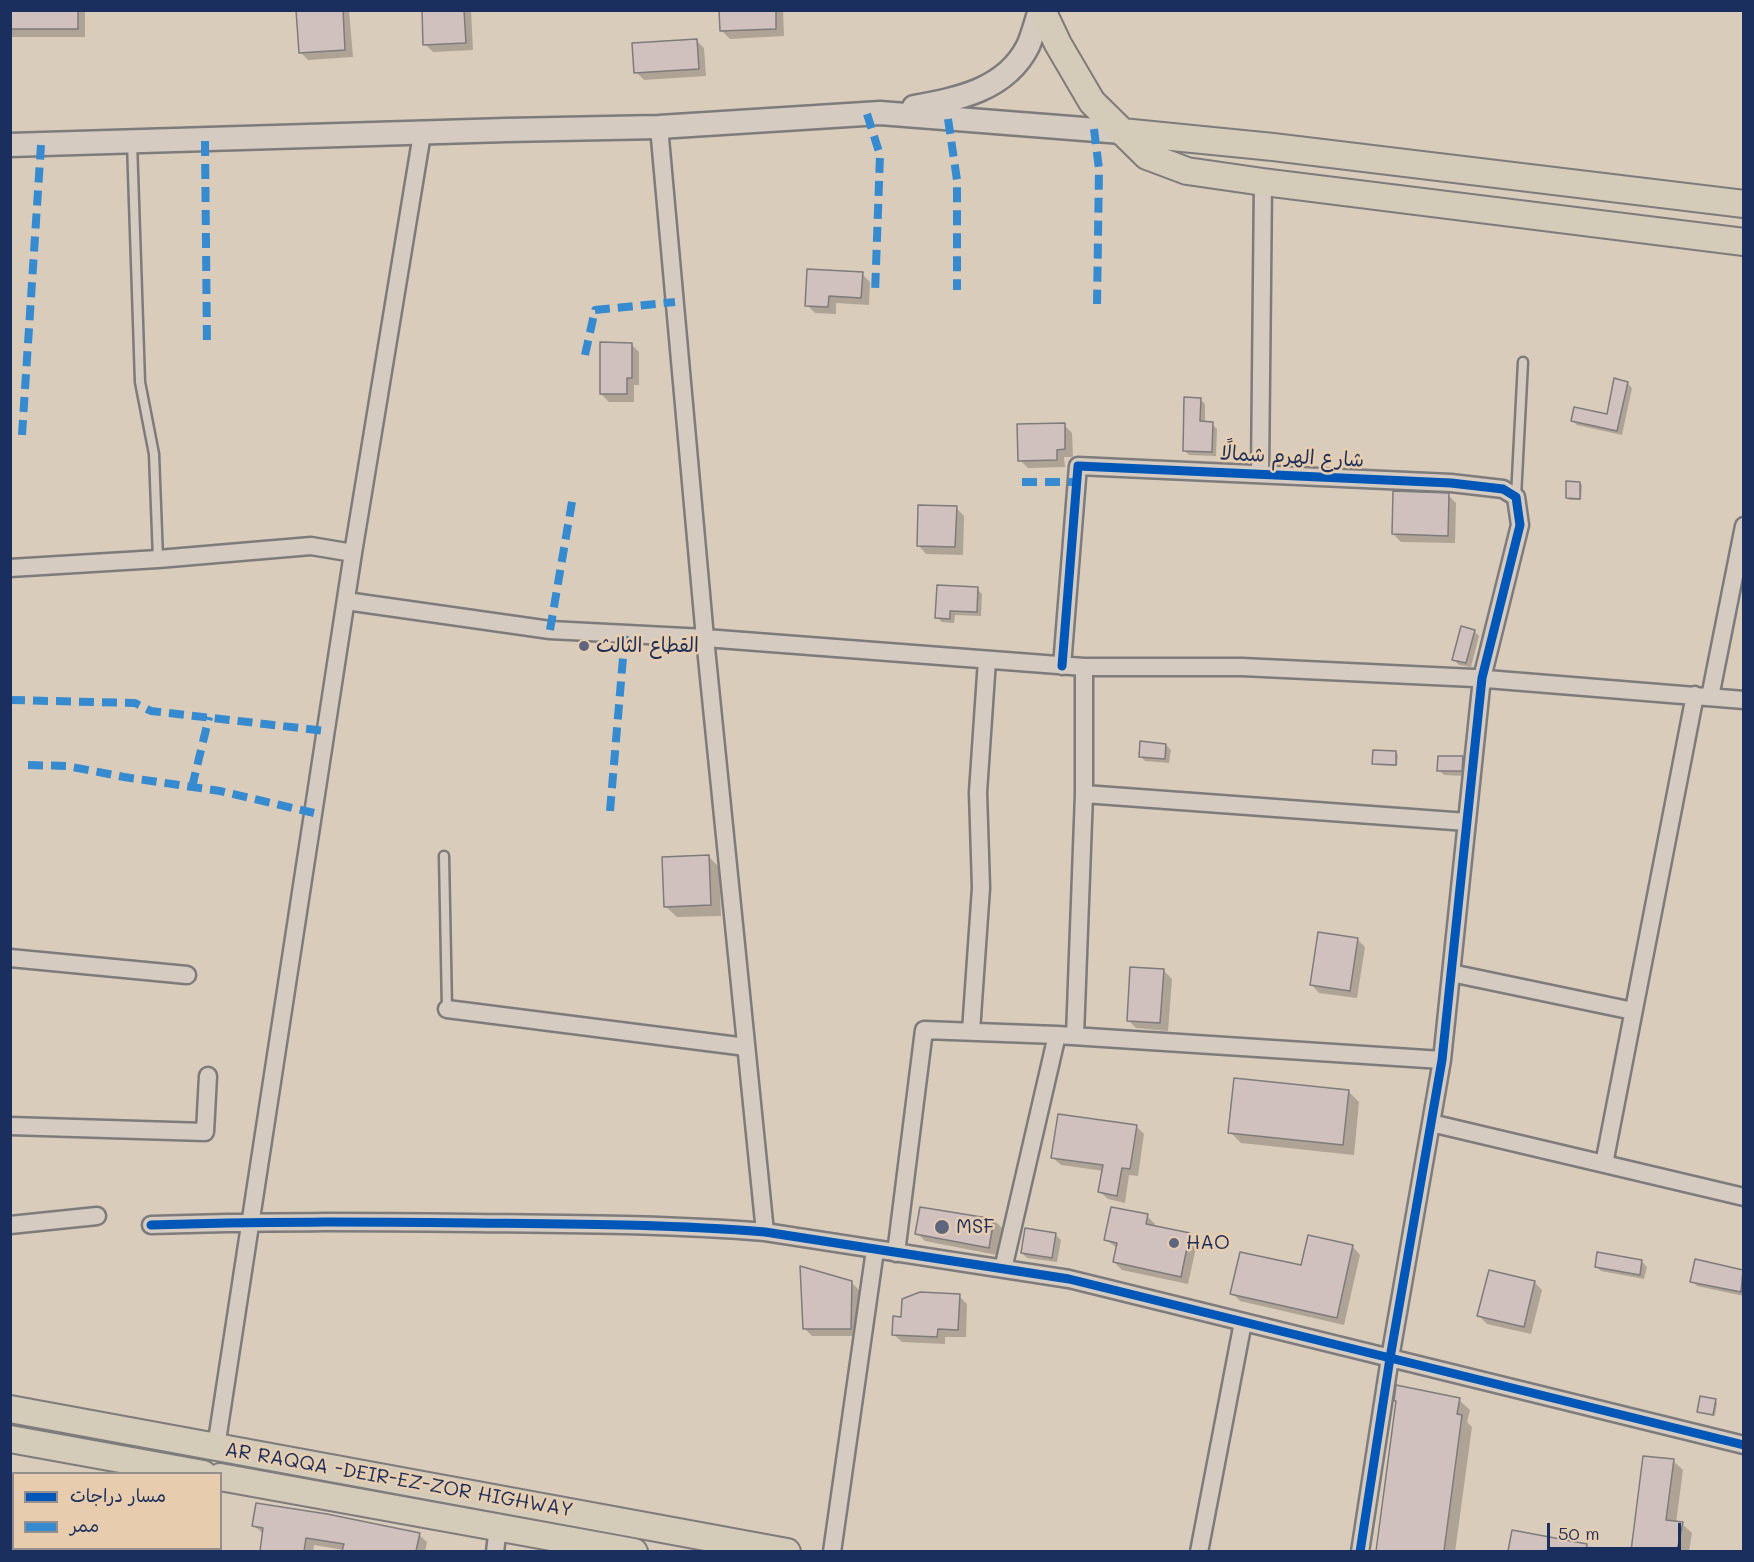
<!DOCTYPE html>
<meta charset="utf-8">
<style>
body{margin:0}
#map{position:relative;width:1754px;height:1562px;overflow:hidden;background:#daccbb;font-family:Mali,"Playpen Sans Arabic",sans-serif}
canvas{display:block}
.frame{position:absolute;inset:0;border:12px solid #1b2f5e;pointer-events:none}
.legend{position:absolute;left:12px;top:1472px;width:210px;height:78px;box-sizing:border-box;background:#e7cdae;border:2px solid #958e8e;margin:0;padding:8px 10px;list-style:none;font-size:18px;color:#1b2f5e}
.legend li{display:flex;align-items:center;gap:12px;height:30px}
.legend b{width:30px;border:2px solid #958e8e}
.scale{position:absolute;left:1547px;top:1523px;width:134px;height:27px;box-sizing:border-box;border:3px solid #1b2f5e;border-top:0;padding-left:8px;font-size:18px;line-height:21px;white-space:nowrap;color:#1b2f5e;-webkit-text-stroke:4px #e7cdae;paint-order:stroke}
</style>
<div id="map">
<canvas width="1754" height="1562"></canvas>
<div class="frame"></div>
<ul class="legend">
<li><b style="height:8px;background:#0057b8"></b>مسار دراجات</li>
<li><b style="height:8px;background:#368acf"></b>ممر</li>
</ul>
<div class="scale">50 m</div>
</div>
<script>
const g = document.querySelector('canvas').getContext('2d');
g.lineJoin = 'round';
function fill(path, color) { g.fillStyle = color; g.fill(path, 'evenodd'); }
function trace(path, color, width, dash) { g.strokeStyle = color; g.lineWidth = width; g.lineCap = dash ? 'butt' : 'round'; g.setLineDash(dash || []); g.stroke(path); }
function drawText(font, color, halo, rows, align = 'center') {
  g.font = font + ' Mali,"Playpen Sans Arabic",sans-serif'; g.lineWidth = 5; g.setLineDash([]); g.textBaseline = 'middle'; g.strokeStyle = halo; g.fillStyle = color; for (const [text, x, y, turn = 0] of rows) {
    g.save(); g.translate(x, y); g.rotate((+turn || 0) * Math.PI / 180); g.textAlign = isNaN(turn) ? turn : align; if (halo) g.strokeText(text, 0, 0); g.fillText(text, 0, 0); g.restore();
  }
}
const shadow = new Path2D(`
 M10,10H85V37H10Z
 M298,10H349L353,57L308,60L300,52Z
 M423,10H471L473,50L433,52L425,44Z
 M721,10H783L784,36L730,39L722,31Z
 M696,40L704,48L706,76L644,80L636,72Z
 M862,274L870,282L869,305L836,303V314L815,313L807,305Z
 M631,344L639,352V385H634V402H609L601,394Z
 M1627,383L1632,388L1622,435L1577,425L1572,420L1608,416Z
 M1200,399L1205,404V423L1212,424L1217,429L1216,456L1189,455L1184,450Z
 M1064,425L1072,433L1073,457H1064L1065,467L1028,468L1020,460Z
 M1580,483L1582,485L1581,500H1569L1567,497Z
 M1448,495L1456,503L1455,543L1401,542L1393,534Z
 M956,508L964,516L963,555L926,554L919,546Z
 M977,589L982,594L981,616L955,615L954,623L942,622L937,617Z
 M1474,631L1479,636L1471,667L1459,665L1454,660Z
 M1166,745L1171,750L1169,763L1145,761L1140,756Z
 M1396,753L1398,755L1397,766L1376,765L1374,763Z
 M1463,758L1468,763L1466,776L1444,775L1439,770Z
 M708,856L719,867L721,916L677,917L666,907Z
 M1357,939L1365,947L1357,998L1319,993L1312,985Z
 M1164,971L1172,979L1168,1031L1136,1028L1128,1020Z
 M1348,1091L1359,1102L1354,1155L1241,1143L1230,1132Z
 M1136,1126L1144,1134L1138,1176L1129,1175L1125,1203L1108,1199L1100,1192L1104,1171L1061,1165L1053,1158Z
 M1147,1216L1155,1224V1228L1189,1235L1197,1243L1188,1284L1122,1270L1114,1262L1117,1248L1106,1240Z
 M994,1220L1002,1228L997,1255L925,1241L917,1233Z
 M1056,1235L1061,1240L1057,1262L1027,1258L1022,1253Z
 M1353,1247L1360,1255L1344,1325L1240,1301L1232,1293Z
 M1696,1261L1744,1271V1296L1697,1286L1692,1281Z
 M1642,1262L1647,1267L1644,1279L1601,1271L1596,1266Z
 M1534,1282L1542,1290L1531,1334L1487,1324L1479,1316Z
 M852,1283L860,1291L858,1336H812L804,1328Z
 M959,1296L967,1304L966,1337H945V1344L902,1342L894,1335L903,1318Z
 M1459,1400L1470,1410L1467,1422L1472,1427L1455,1552H1378L1398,1402Z
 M1715,1401L1717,1403L1715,1416L1698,1411Z
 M1673,1461L1683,1470L1676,1523L1682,1524L1692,1533L1689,1552H1631L1632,1540Z
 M254,1526L419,1535L427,1542L425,1552H343L344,1550L314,1545L313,1552H261L264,1534Z
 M1513,1532L1617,1552H1510Z
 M90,1548H153V1552H102Z`);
const building = new Path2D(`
 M10,10H78V29H10Z
 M296,10H343L345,50L299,53Z
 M422,10H464L466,43L423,45Z
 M719,10H776V29L720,31Z
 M697,39L699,69L634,73L632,43Z
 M807,269L863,272L861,298L829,296L828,307L805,306Z
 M600,342L632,343V378H627V394H600Z
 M1614,378L1628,382L1617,431L1571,421L1574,407L1607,414Z
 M1184,397L1201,398L1200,421L1213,422L1212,452L1183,451Z
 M1065,423V449L1057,450V460L1018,461L1017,424Z
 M1566,481L1580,482V499L1566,498Z
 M1393,491L1449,493L1448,536L1392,534Z
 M918,505L957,506L955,547L917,546Z
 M937,585L978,587L977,612L950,611V619L935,618Z
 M1461,626L1475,630L1466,663L1452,660Z
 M1140,741L1166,744L1165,759L1139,757Z
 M1373,750L1396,751V765L1372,764Z
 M1438,756H1463L1462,771H1437Z
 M709,855L711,905L664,907L662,857Z
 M1318,932L1358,938L1350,991L1310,985Z
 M1130,967L1164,969L1160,1023L1127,1021Z
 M1234,1078L1349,1090L1343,1145L1228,1133Z
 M1058,1114L1137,1125L1130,1169L1122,1168L1117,1196L1098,1192L1103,1165L1051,1158Z
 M920,1207L994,1219L989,1248L915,1234Z
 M1111,1207L1148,1214L1146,1224L1190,1233L1181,1277L1113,1262L1117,1243L1104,1240Z
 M1025,1228L1056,1233L1052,1258L1021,1253Z
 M1308,1235L1353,1245L1337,1318L1230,1294L1240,1252L1301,1265Z
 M1597,1252L1642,1260L1640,1275L1595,1267Z
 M1695,1259L1743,1270L1741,1292L1690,1282Z
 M800,1266L852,1281L851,1329H803Z
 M1489,1270L1535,1281L1524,1327L1477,1316Z
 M920,1292L960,1294L958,1330L938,1329L937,1337L892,1335L893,1316L901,1317L902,1299Z
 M1396,1385L1460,1398L1457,1414L1462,1415L1444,1551H1376L1396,1401H1394Z
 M1700,1396L1716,1399L1713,1415L1697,1412Z
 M1643,1456L1674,1459L1666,1520L1683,1522L1677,1551H1631Z
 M256,1503L327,1514L420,1533L416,1551H342L344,1544L306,1538L304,1551H260L263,1528L252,1526Z
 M1512,1530L1587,1544L1586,1551H1508Z`);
const lane = new Path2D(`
 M132,142L140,382L154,454L158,559
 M1516,497L1523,362
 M444,856L447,1009`);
const street = new Path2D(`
 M659,127L705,638L765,1232
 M1260,474L1263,182
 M10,568L158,559L311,546L353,553
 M346,601L550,630L705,638L1084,667H1242L1474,678L1744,700
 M1062,666L1078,466L1451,483L1503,489L1516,497L1520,525L1482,678L1442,1060L1390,1358L1360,1552
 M1710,697L1744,526
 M1084,794L1467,822
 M10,958L187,975
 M1451,973L1633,1011
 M447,1009L746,1047
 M971,1031L981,888L978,792L987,660
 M1075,1036L1084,794V667
 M1431,1123L1744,1197
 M10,1126L205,1132L208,1076
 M1604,1164L1695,695
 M10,1225L97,1216
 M151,1225C259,1221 366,1222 474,1223C571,1224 668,1224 765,1232L1069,1279L1744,1445
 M896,1253L924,1030L1057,1035L1442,1060
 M1003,1269L1057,1035
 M216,1447L353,553L422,134
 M495,1552L498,1527
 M832,1552L875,1250
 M1199,1552L1243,1322`);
const secondary = new Path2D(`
 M914,107C958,99 1006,90 1028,46C1033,35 1036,22 1040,10
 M10,145L506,130L659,127L880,113L1122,132`);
const primary = new Path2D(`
 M1042,10L1058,44L1092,102L1147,156L1187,171L1263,182L1744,242
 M1122,132L1273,147L1744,204
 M10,1409L787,1552
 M10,1439L203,1474
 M220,1477L634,1552`);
const quiet = new Path2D(`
 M867,114L880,155L875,294
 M948,119L957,180V290
 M1094,129L1099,169L1097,304
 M205,141L207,348
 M585,355L595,310L675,302
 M22,435L41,145
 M1022,482H1076
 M550,630L573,496
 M10,700L135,703L151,711L326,731
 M28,765L67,766L124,777L220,791L314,813
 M192,787L209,717
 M610,811L625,634`);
const cycleway = new Path2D(`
 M1062,666L1078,466L1451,483L1503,489L1516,497L1520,525L1482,678L1442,1060L1390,1358L1360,1552
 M151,1225C259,1221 366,1222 474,1223C571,1224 668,1224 765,1232L1069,1279L1744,1445`);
const markers = [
 [584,646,6,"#5e667f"],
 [942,1227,8,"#5e667f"],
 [1174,1243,6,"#5e667f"]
];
const streetNames = [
 ["شارع الهرم شمالًا",1292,457,3],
 ["AR RAQQA -DEIR-EZ-ZOR HIGHWAY",399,1480,10]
];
const poiNames = [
 ["القطاع الثالث",596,646],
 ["MSF",956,1227],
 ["HAO",1186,1243]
];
fill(shadow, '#0003');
fill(building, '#d0c1bf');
trace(building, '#7d7b7c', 1.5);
trace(lane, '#7d7b7c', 13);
trace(street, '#7d7b7c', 21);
trace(secondary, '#7d7b7c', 27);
trace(primary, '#7d7b7c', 30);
trace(lane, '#d5cbc0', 8);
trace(street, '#d5cbc0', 16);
trace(secondary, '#d5cbc0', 22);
trace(primary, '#d4cbb8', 26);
trace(quiet, '#368acf', 8, [15, 8]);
trace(cycleway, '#0057b8', 9);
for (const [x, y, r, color] of markers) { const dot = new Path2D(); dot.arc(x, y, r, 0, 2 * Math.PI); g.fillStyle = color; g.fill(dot); trace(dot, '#e7cdae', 2); }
drawText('20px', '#1b2f5e', '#e7cdae', streetNames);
drawText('20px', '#1b2f5e', '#e7cdae', poiNames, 'left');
</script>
